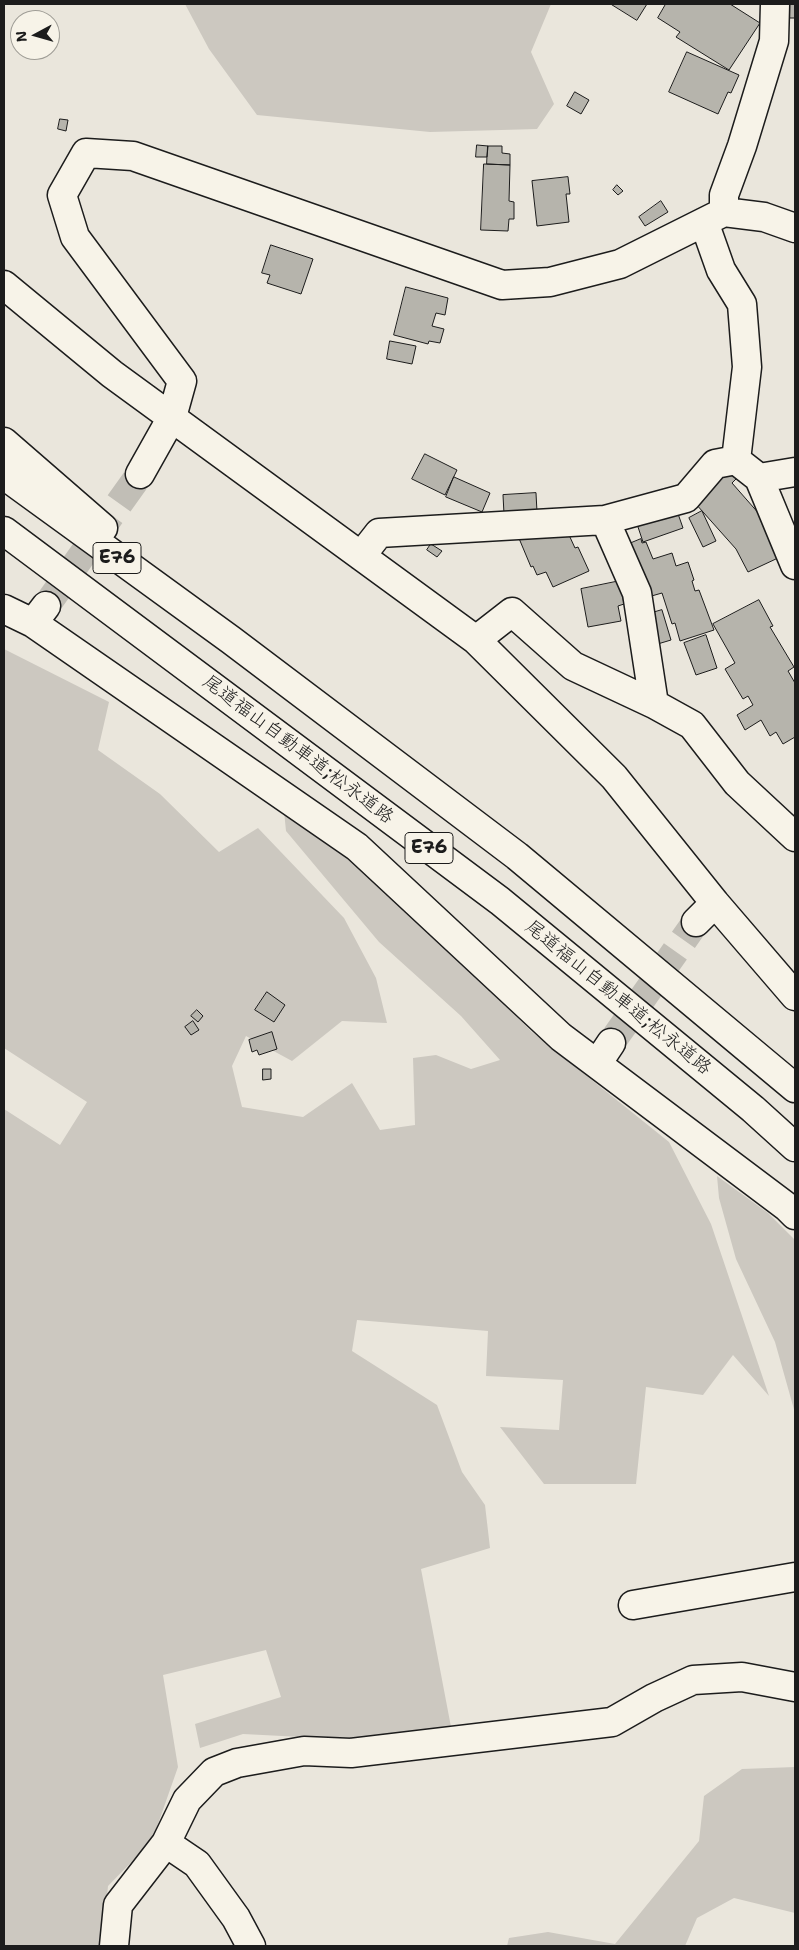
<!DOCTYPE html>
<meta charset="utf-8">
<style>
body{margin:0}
#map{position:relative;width:799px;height:1950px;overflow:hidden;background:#eae6dc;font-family:"Shantell Sans",sans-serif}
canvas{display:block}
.frame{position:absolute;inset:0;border:5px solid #1c1c1c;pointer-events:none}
.north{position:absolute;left:10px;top:10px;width:50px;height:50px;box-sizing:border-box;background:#f7f3e8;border:1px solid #9f9d96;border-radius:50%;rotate:264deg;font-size:14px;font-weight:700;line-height:20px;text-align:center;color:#1c1c1c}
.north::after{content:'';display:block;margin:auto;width:18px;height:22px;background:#1c1c1c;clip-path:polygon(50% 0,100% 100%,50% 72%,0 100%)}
</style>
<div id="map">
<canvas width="799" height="1950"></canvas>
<div class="frame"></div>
<div class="north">N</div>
</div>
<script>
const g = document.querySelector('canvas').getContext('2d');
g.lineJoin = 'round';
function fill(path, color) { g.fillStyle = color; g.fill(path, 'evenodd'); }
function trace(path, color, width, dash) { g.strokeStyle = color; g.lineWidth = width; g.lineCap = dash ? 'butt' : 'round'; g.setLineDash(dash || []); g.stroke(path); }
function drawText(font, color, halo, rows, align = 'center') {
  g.font = font + ' "Shantell Sans","Klee One",sans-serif'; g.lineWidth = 4; g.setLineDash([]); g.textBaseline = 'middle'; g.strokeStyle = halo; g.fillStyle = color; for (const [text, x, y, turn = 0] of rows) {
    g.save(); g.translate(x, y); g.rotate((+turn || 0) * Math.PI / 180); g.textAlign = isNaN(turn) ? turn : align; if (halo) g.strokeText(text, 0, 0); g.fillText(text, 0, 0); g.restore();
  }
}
const green = new Path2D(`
 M185,4H551L531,52L554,104L537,129L430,132L257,115L209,49Z
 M4,649L109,702L98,750L160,794L219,852L258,828L344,918L376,978L387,1023L342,1021L292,1061L246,1036L232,1066L242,1107L303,1117L352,1083L380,1130L415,1125L413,1058L436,1055L471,1069L500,1060L461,1016L379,942L286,831L284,811L359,863L532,1032L669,1142L711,1224L769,1396L733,1355L703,1395L646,1387L636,1484H544L500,1427L559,1430L563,1380L486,1376L488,1331L357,1320L352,1351L437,1405L462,1472L485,1505L490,1548L421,1569L451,1727L361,1740L243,1734L200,1748L195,1724L281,1697L266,1650L163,1675L178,1767L152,1841L108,1886L102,1946H4V1109L60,1145L87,1102L4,1048Z
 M717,1176L768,1213L795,1240V1413L775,1342L736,1259L719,1198Z
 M795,1767V1913L734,1898L697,1918L685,1946H507L509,1938L548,1932L615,1944L699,1841L704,1796L742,1769Z`);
const building = new Path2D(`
 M611,4H647L637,20Z
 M666,4H730L760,23L729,70L676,37L680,32L658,18Z
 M790,4H795V18H790Z
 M687,52L739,75L731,93L728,92L718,114L669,92Z
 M575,92L589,100L581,114L567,106Z
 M60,119L68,120L66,131L58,129Z
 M477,145L488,146L487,157H476Z
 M488,146H502V153L510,154V165L487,164Z
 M484,164L510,165L509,201L514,202V219H509L508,231L481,230Z
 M568,177L570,194H566L569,222L537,226L532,181Z
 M617,185L623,191L618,195L613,190Z
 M661,201L668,212L645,226L639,217Z
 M271,245L313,259L301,294L267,283L270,275L262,273Z
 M406,287L448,298L445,315L436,313L432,326L444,329L440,343L429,341L428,344L394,335Z
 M390,341L416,346L412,364L387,359Z
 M425,454L457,470L445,495L412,479Z
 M729,470L737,478L732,483L761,516L778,558L748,572L736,549L695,503Z
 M454,477L490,493L482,512L446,497Z
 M536,493L537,512L504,514L503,495Z
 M676,508L683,528L643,542L636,521Z
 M702,511L716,541L703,547L689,518Z
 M563,522L575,548L578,547L589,571L553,587L546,572L537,575L533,566L531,567L518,536Z
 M641,539L642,543L646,542L653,559L672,553L676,566L688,562L694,580L692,581L695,591L699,590L714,630L680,641L675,623L672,624L662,593L641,599L629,544Z
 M431,544L442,551L437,557L427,550Z
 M620,581L624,604L618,606L621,621L588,627L581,589Z
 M759,600L773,626L770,627L794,667L788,671L795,683V737L783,744L776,732L770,736L761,720L745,730L737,715L753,705L748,696L743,699L725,669L735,663L713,624Z
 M662,610L671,640L651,646L642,616Z
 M706,635L717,668L696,675L684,643Z
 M267,992L285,1005L274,1022L255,1010Z
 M197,1010L203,1016L198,1022L191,1016Z
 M193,1021L199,1030L191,1035L185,1027Z
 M272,1032L277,1049L259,1055L257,1050L252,1052L249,1040Z
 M263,1069H271V1079L263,1080Z`);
const minorTunnel = new Path2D(`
 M46,606L140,474
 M611,1043L696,922`);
const minor = new Path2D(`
 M724,212V195L742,146L774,41L775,4
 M704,222L721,270L742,304L747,367L736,460
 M4,285L112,374L476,640L614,777L715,903L795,996
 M140,474L172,417L182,381L75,237L62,195L86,153L133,156L502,285L550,282L620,264L724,212L764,217L795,228
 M759,478L795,565
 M605,520L637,593L654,704
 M361,556L379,533L605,520L686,498L715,464L736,460L759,478L795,472
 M4,609L33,623L46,606
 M33,623L357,847L561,1037L787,1207L795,1215
 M476,640L512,612L573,666L654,704L692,725L737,783L795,837
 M696,922L715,903
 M597,1064L611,1043
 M633,1605L795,1577
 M166,1843L197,1864L236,1918L251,1946
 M114,1946L118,1905L166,1843L187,1800L214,1772L237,1763L304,1751L351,1753L612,1722L654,1698L693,1680L742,1677L795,1687`);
const highway = new Path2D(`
 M4,442L103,528
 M4,475L231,640L517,856L795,1088
 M4,531L500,901L753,1109L795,1147`);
const shields = [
 [117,558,48],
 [429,848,48]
];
const shieldNames = [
 ["E76",117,558],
 ["E76",429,848]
];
const streetNames = [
 ["尾道福山自動車道;松永道路",298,750,37],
 ["尾道福山自動車道;松永道路",618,998,39]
];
fill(green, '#ccc8c0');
fill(building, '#b6b4ac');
trace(building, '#1c1c1c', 1);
trace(minorTunnel, '#c1beb6', 28, [28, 14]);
trace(minor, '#1c1c1c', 31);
trace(highway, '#1c1c1c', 31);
trace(minor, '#f7f3e8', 28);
trace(highway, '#f7f3e8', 28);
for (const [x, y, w] of shields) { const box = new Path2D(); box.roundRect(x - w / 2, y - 15.5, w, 31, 4); g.fillStyle = '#f7f3e8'; g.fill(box); trace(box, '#1c1c1c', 1); }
drawText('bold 18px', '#1c1c1c', null, shieldNames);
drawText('19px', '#1c1c1c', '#f7f3e8', streetNames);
</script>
